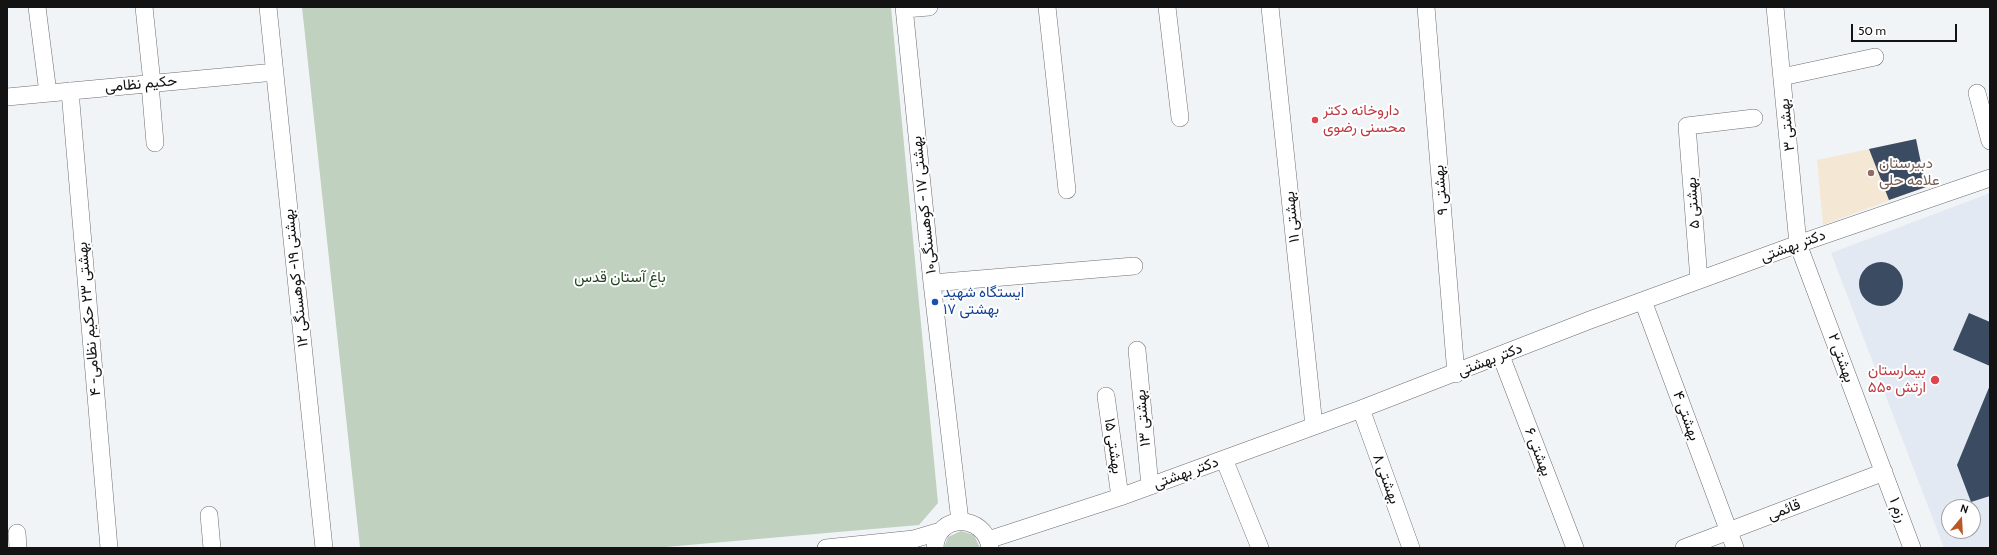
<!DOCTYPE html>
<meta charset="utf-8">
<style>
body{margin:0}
#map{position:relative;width:1997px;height:555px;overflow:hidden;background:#f1f4f7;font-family:Cabin,sans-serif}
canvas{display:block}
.frame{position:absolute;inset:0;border:8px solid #131314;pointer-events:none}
.north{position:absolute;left:1941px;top:499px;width:40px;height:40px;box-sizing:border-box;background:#fff;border:1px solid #a1a1a1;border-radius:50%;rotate:18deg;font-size:11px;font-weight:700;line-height:16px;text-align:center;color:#131314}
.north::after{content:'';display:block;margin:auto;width:14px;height:18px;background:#bb5625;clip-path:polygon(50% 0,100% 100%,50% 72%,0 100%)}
.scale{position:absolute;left:1851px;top:24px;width:106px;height:18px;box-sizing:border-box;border:2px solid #131314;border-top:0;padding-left:5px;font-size:12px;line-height:14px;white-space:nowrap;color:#131314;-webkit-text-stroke:3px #fff;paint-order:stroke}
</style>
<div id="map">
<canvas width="1997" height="555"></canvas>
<div class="frame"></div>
<div class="north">N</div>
<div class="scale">50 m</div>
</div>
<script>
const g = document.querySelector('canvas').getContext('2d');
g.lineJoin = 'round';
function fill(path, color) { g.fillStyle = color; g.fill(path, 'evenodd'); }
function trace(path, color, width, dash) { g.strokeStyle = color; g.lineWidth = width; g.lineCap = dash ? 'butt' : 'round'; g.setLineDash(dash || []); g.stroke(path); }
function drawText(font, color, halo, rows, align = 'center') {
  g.font = font + ' Cabin,Vazirmatn,sans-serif'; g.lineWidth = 4; g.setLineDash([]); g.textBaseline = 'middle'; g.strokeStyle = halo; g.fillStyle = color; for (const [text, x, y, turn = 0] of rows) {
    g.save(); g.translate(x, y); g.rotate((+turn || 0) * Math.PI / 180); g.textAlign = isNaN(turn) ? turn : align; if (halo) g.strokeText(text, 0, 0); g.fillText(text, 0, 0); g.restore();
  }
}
const built = new Path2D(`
 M1990,193V548H1944L1831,253ZM1949,507H1973V531H1949Z`);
const education = new Path2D(`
 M1916,139L1926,187L1823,225L1817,160Z`);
const green = new Path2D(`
 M302,7H891L938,503L919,525L654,548H360Z
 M961,531L974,535L980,548H944L948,537Z`);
const building = new Path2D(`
 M1916,139L1926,187L1889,200L1869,149Z
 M1859 284a22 22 0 1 1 44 0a22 22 0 1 1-44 0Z
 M1969,313L1990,322V366L1953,350Z
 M1990,385V496L1971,502L1957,465Z`);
const minor = new Path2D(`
 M37,7L48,93
 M144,7L152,83
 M268,7L324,548
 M904,7L932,283L960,521
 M1047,7L1067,190
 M1167,7L1180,118
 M1270,7L1314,426
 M1426,7L1456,374
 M1775,7L1798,244L1912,548
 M905,9L929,7
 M1782,77L1875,57
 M150,84L155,143
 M70,91L109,548
 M1977,93L1990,141
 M7,97L275,72
 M1699,280L1687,126L1754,118
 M932,283L1134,266
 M1643,301L1735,548
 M1137,350L1150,486
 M1501,356L1575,548
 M1106,396L1120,497
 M1361,409L1411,548
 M1224,459L1260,548
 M209,515L212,548
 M17,533L18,548
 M988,540L1120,497L1361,409L1590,320L1798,244L1990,178
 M826,548L914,539L941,531
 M935,548C936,513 985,513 990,548
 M1684,548L1884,472`);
const markers = [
 [1315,120,4,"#e0444e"],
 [1871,173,4,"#8d6e63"],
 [935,302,4,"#1a4fb4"],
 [1935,380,5,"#e0444e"]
];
const streetNames = [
 ["حکیم نظامی",141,84,-5],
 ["بهشتی ۳",1787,125,-96],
 ["بهشتی ۹",1441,190,-95],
 ["بهشتی ۵",1693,203,-94],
 ["بهشتی ۱۷ - کوهسنگی۱۰",924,205,-96],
 ["بهشتی ۱۱",1292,217,-96],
 ["دکتر بهشتی",1793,246,-20],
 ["بهشتی ۱۹- کوهسنگی ۱۲",296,278,-96],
 ["بهشتی ۲۳ حکیم نظامی- ۴",89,319,-95],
 ["بهشتی ۲",1841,358,70],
 ["دکتر بهشتی",1490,360,-21],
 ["بهشتی ۴",1686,416,70],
 ["بهشتی ۱۳",1143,418,-95],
 ["بهشتی ۱۵",1113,446,82],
 ["بهشتی ۶",1538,452,69],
 ["دکتر بهشتی",1186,473,-20],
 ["بهشتی ۸",1386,479,70],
 ["قائمی",1784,510,-21],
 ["رزم ۱",1898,510,70]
];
const healthNames = [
 ["داروخانه دکتر",1323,111],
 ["محسنی رضوی",1323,128],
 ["بیمارستان",1926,371,"right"],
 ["۵۵۰ ارتش",1926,388,"right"]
];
const educationNames = [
 ["دبیرستان",1879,164],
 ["علامه حلی",1879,181]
];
const parkNames = [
 ["باغ آستان قدس",620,278]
];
const transitNames = [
 ["ایستگاه شهید",943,293],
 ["بهشتی ۱۷",943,310]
];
fill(built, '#e2e9f2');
fill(education, '#f4e8d4');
fill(green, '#c1d1bf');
fill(building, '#3a4b62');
trace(minor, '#6c6e71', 18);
trace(minor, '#fff', 17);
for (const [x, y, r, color] of markers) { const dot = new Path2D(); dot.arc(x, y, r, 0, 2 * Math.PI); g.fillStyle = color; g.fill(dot); trace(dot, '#fff', 1.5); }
drawText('15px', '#131314', '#fff', streetNames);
drawText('15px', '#be3a42', '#fff', healthNames, 'left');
drawText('15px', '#785e54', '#fff', educationNames, 'left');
drawText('15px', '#234621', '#fff', parkNames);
drawText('15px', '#164399', '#fff', transitNames, 'left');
</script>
